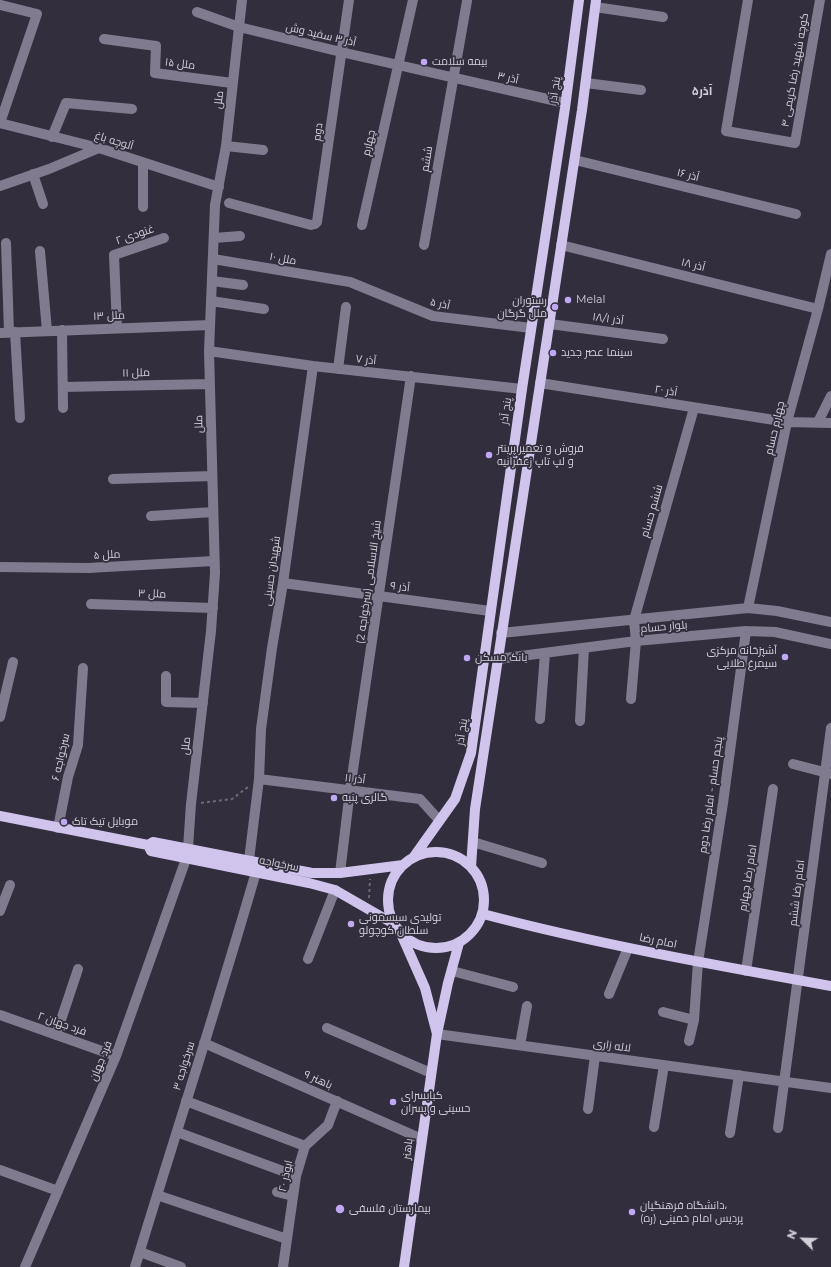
<!DOCTYPE html>
<meta charset="utf-8">
<style>
body{margin:0}
#map{position:relative;width:831px;height:1267px;overflow:hidden;background:#332e3e;font-family:Montserrat,sans-serif}
canvas{display:block}
.north{position:absolute;left:783px;top:1219px;width:40px;height:40px;-webkit-text-stroke:3px #332e3e;paint-order:stroke;rotate:293deg;font-size:11px;font-weight:700;line-height:16px;text-align:center;color:#d3d0da}
.north::after{content:'';display:block;margin:auto;width:14px;height:18px;background:#d3d0da;clip-path:polygon(50% 0,100% 100%,50% 72%,0 100%)}
</style>
<div id="map">
<canvas width="831" height="1267"></canvas>
<div class="north">N</div>
</div>
<script>
const g = document.querySelector('canvas').getContext('2d');
g.lineJoin = 'round';
function trace(path, color, width, dash) { g.strokeStyle = color; g.lineWidth = width; g.lineCap = dash ? 'butt' : 'round'; g.setLineDash(dash || []); g.stroke(path); }
function drawText(font, color, halo, rows, align = 'center') {
  g.font = font + ' Montserrat,Cairo,sans-serif'; g.lineWidth = 3.5; g.setLineDash([]); g.textBaseline = 'middle'; g.strokeStyle = halo; g.fillStyle = color; for (const [text, x, y, turn = 0] of rows) {
    g.save(); g.translate(x, y); g.rotate((+turn || 0) * Math.PI / 180); g.textAlign = isNaN(turn) ? turn : align; if (halo) g.strokeText(text, 0, 0); g.fillText(text, 0, 0); g.restore();
  }
}
const path = new Path2D(`
 M201,803L232,799L248,787
 M369,898L370,879`);
const minor = new Path2D(`
 M748,0L726,131L795,143L820,0
 M595,7L663,17
 M197,12L239,27L341,52L565,103
 M104,39L156,46L155,73L232,83
 M586,83L641,90
 M0,123L99,148L219,187
 M0,123L37,14L1,5
 M52,137L66,103L132,109
 M226,146L263,150
 M575,160L796,214
 M33,174L43,204
 M0,186L49,169L99,148
 M229,203L311,225L315,224L317,222L349,0
 M143,207V163
 M362,225L413,0
 M214,238L240,236
 M6,243L9,332
 M424,245L467,1
 M561,245L818,309
 M40,251L47,331
 M213,259L350,282L433,316L531,328
 M212,281L243,285
 M211,301L264,309
 M550,324L663,339
 M117,328L114,255L164,238
 M62,330L63,408
 M15,332L20,418
 M0,333L210,325
 M209,351L313,366L522,389
 M338,369L346,307
 M540,383L787,422L831,423
 M63,387L210,384
 M818,422L831,396
 M113,479L212,476
 M151,516L213,512
 M0,567L88,568L214,561
 M283,583L490,611
 M91,604L213,608
 M748,608L787,422L818,309L831,254
 M501,633L748,608L777,611L831,622
 M498,659L636,641L746,631L775,632L831,644
 M166,676V702L203,703
 M631,699L636,641L634,620L694,408
 M0,717L13,662
 M540,719L545,653
 M580,721L584,648
 M793,764L831,774
 M259,779L420,799L439,820
 M58,828L68,777L78,745L83,668
 M473,842L542,863
 M188,848L191,804L211,631L215,573L209,351L215,205L226,146L242,0
 M249,860L259,779L261,729L272,648L283,583L313,366
 M340,873L350,790L411,376
 M0,911L10,885
 M308,959L335,890
 M452,971L513,987
 M746,971L773,789
 M609,994L628,948
 M663,1012L694,1020
 M0,1015L116,1056
 M327,1028L431,1073
 M437,1034L831,1088
 M56,1035L78,969
 M689,1041L694,1020L698,962L723,803L746,631
 M204,1043L422,1139
 M520,1045L527,1006
 M186,1101L305,1146
 M588,1109L595,1056
 M654,1127L664,1065
 M778,1128L831,728
 M177,1132L296,1176
 M730,1133L739,1075
 M0,1170L58,1191
 M277,1192L293,1196
 M157,1195L287,1239
 M140,1252L181,1267
 M25,1267L116,1056L186,859
 M135,1267C175,1135 218,1004 256,872
 M283,1267L296,1176L305,1146L328,1125L337,1101`);
const major = new Path2D(`
 M0,816L148,845
 M388 900a48 48 0 1 1 96 0a48 48 0 1 1-96 0Z
 M413,858L455,799L471,753L522,389L565,108L579,0
 M471,867L475,809L582,110L596,0
 M483,914C597,944 714,965 831,986
 M394,924L335,890L309,883L151,851L148,845L153,842L312,873H340L403,865
 M402,936L425,988L437,1034L448,983L459,943
 M404,1267L437,1034`);
const markers = [
 [424,62,4,"#c0a8f3"],
 [568,300,4,"#c0a8f3"],
 [555,307,4,"#c0a8f3"],
 [553,353,4,"#c0a8f3"],
 [489,455,4,"#c0a8f3"],
 [785,657,4,"#c0a8f3"],
 [467,658,4,"#c0a8f3"],
 [334,798,4,"#c0a8f3"],
 [64,822,4,"#c0a8f3"],
 [351,924,4,"#c0a8f3"],
 [393,1102,4,"#c0a8f3"],
 [340,1209,5,"#c0a8f3"],
 [632,1212,4,"#c0a8f3"]
];
const streetNames = [
 ["آذر ۳ سفید وش",321,35,13],
 ["ملل ۱۵",180,64,7],
 ["کوچه شهید رضا کریمی ۴",795,70,-80],
 ["۳ آذر",508,78,13],
 ["پنج آذر",555,90,-82],
 ["ملل",219,100,-84],
 ["دوم",318,132,-82],
 ["آلوچه باغ",114,141,17],
 ["چهارم",369,143,-77],
 ["ششم",427,159,-80],
 ["۱۶ آذر",688,175,14],
 ["۲ غنودی",135,235,-19],
 ["۱۰ ملل",283,259,10],
 ["۱۸ آذر",693,265,14],
 ["آذر ۵",440,304,13],
 ["ملل ۱۳",109,316,-2],
 ["۱۸/۱ آذر",608,319,8],
 ["آذر ۷",366,360,6],
 ["۱۱ ملل",136,373,-1],
 ["۲۰ آذر",666,391,9],
 ["پنج آذر",506,411,-82],
 ["ملل",199,424,-91],
 ["چهارم حسام",775,428,-77],
 ["ششم حسام",652,511,-74],
 ["ملل ۵",107,555,-3],
 ["شهیدان حسینی",272,571,-82],
 ["شیخ الاسلامی (سرخواجه 2)",369,582,-82],
 ["۹ آذر",400,587,7],
 ["ملل ۳",152,594,2],
 ["بلوار حسام",664,627,-5],
 ["پنج آذر",462,732,-82],
 ["ملل",186,746,-84],
 ["سرخواجه ۶",61,757,-77],
 ["آذر ۱۱",355,779,7],
 ["پنجم حسام - امام رضا دوم",711,795,-82],
 ["سرخواجه",279,864,11],
 ["امام رضا چهارم",748,878,-81],
 ["امام رضا ششم",797,893,-83],
 ["امام رضا",658,941,11],
 ["۲ فرد جهان",62,1024,19],
 ["لاله زاری",612,1046,8],
 ["فرد جهان",101,1061,-68],
 ["سرخواجه ۳",184,1066,-73],
 ["۹ باهنر",318,1080,24],
 ["باهنر",408,1149,-82],
 ["ابوذر ۲۰",286,1176,-78]
];
const poiNames = [
 ["بیمه سلامت",432,62],
 ["Melal",576,300],
 ["رستوران",547,301,"right"],
 ["ملل گرگان",547,314,"right"],
 ["سینما عصر جدید",561,353],
 ["فروش و تعمیر پرینتر",497,449],
 ["و لپ تاپ زعفرانیه",497,462],
 ["آشپزخانه مرکزی",777,651,"right"],
 ["سیمرغ طلایی",777,664,"right"],
 ["بانک مسکن",475,658],
 ["گالری پنبه",342,798],
 ["موبایل تیک تاک",72,822],
 ["تولیدی سیسمونی",359,918],
 ["سلطان کوچولو",359,931],
 ["کبابسرای",401,1096],
 ["حسینی و پسران",401,1109],
 ["دانشگاه فرهنگیان،",640,1206],
 ["پردیس امام خمینی (ره)",640,1219],
 ["بیمارستان فلسفی",349,1209]
];
const neighbourhoodNames = [
 ["۵آذر",702,91]
];
trace(path, '#6d6976', 2, [3, 3]);
trace(minor, '#807b8f', 10);
trace(major, '#d0c4ed', 10);
for (const [x, y, r, color] of markers) { const dot = new Path2D(); dot.arc(x, y, r, 0, 2 * Math.PI); g.fillStyle = color; g.fill(dot); trace(dot, '#332e3e', 1.5); }
drawText('11px', '#d3d0da', '#332e3e', streetNames);
drawText('11px', '#d3d0da', '#332e3e', poiNames, 'left');
drawText('bold 12px', '#d3d0da', '#332e3e', neighbourhoodNames);
</script>
